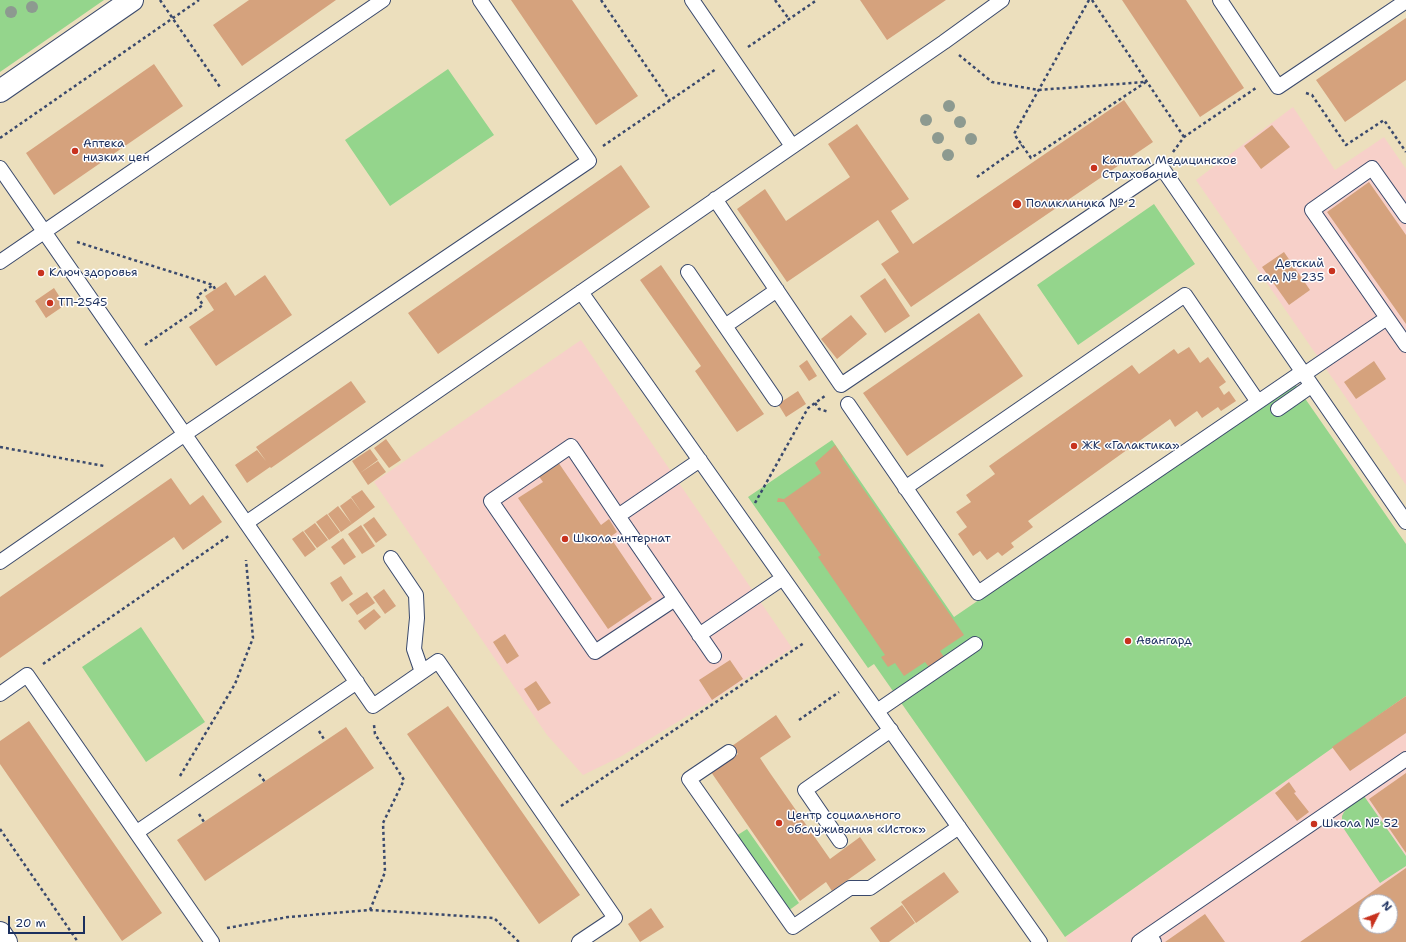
<!DOCTYPE html>
<html>
<head>
<meta charset="utf-8">
<style>
	body { margin:0 }
	#map { position:relative; width:1406px; height:942px; overflow:hidden; background:#ecdfbd; font-family:"Shantell Sans",sans-serif }
	canvas { display:block }
	.north { position:absolute; left:1358px; top:894px; width:40px; height:40px; box-sizing:border-box; background:#fff; border:1px solid #a4acbf; border-radius:50%; rotate:48deg; font-size:11px; font-weight:700; line-height:16px; text-align:center; color:#1b2f5e }
	.north::after { content:''; display:block; margin:auto; width:14px; height:18px; background:#c8321e; clip-path:polygon(50% 0,100% 100%,50% 72%,0 100%) }
	.scale { position:absolute; left:8px; top:916px; width:77px; height:18px; box-sizing:border-box; border:2px solid #1b2f5e; border-top:0; padding-left:5px; font-size:12px; line-height:14px; white-space:nowrap; color:#1b2f5e; -webkit-text-stroke:3px #fff; paint-order:stroke }
</style>
</head>
<body>
<div id="map">
<canvas width="1406" height="942"></canvas>
<div class="north">N</div>
<div class="scale">20 m</div>
</div>
<script>
const ctx = document.querySelector('canvas').getContext('2d');
ctx.lineJoin = 'round';
function fillPath(path, color) {
  ctx.fillStyle = color;
  ctx.fill(path, 'evenodd');
}
function poly(rows) {
  const path = new Path2D();
  for (const r of rows) {
    path.moveTo(r[0], r[1]);
    for (let i = 2; i < r.length; i += 2) path.lineTo(r[i], r[i + 1]);
  }
  return path;
}
function trace(path, color, width, dash) {
  ctx.strokeStyle = color;
  ctx.lineWidth = width;
  ctx.lineCap = dash ? 'butt' : 'round';
  ctx.setLineDash(dash || []);
  ctx.stroke(path);
}
function label(font, color, halo, rows, align = 'center') {
  ctx.font = font + ' "Shantell Sans",sans-serif';
  ctx.lineWidth = 3;
  ctx.setLineDash([]);
  ctx.textBaseline = 'middle';
  ctx.strokeStyle = halo;
  ctx.fillStyle = color;
  for (const [text, x, y, turn = 0] of rows) {
    ctx.save();
    ctx.translate(x, y);
    ctx.rotate((+turn || 0) * Math.PI / 180);
    ctx.textAlign = isNaN(turn) ? turn : align;
    if (halo) ctx.strokeText(text, 0, 0);
    ctx.fillText(text, 0, 0);
    ctx.restore();
  }
}
fillPath(poly([
	[1293,107,1335,170,1384,137,1406,169,1406,485,1196,180],
	[581,340,792,648,712,701,620,757,583,775,547,735,374,482],
	[1406,696,1406,942,1068,942,1065,937],
	[1366,902,1390,902,1390,926,1366,926]
]), '#f7d0c9');
fillPath(poly([
	[0,0,104,0,0,72],
	[448,69,494,135,390,206,345,140],
	[1154,204,1195,264,1078,345,1037,285],
	[1295,384,1406,544,1406,696,1065,937,874,664,868,668,748,497,832,440,954,617],
	[141,627,205,722,146,762,82,667],
	[1364,796,1406,856,1406,866,1380,883,1342,826,1342,816,1344,812,1348,807],
	[747,829,799,903,788,911,736,836]
]), '#94d58c');
fillPath(poly([
	[249,0,336,0,242,66,213,25],
	[511,0,572,0,638,96,596,125],
	[860,0,946,0,887,40],
	[1122,0,1186,0,1244,88,1200,117],
	[1406,18,1406,80,1345,122,1316,80],
	[154,64,183,106,54,195,26,153],
	[1124,100,1153,142,911,307,881,264,899,252,878,220,787,282,737,209,765,189,786,221,850,177,828,144,857,124,909,199,891,211,913,244],
	[1272,125,1290,147,1261,169,1244,146],
	[621,165,650,207,438,354,408,313],
	[1369,182,1406,235,1406,324,1327,212],
	[1284,252,1310,290,1289,305,1262,267],
	[661,265,764,414,737,432,695,371,701,366,640,280],
	[265,275,292,315,216,366,189,327,214,310,205,296,226,282,235,296],
	[885,278,910,316,885,333,860,296],
	[54,288,65,305,46,318,35,301],
	[979,313,1023,376,907,456,863,393],
	[851,315,867,334,837,359,821,339],
	[1189,347,1200,363,1208,357,1226,382,1219,387,1224,395,1229,391,1236,401,1221,411,1218,407,1202,418,1197,411,1175,427,1170,419,1028,521,1033,527,1011,543,1014,547,1002,556,998,552,987,560,980,551,973,556,958,534,967,527,956,512,971,502,966,495,995,474,989,466,1132,365,1139,374,1174,349,1178,354],
	[807,360,817,376,809,381,799,366],
	[1374,361,1386,379,1356,399,1344,382],
	[351,381,366,402,271,468,270,467,247,483,235,465,257,450,266,461,256,447],
	[798,391,806,404,786,417,778,404],
	[386,439,401,460,389,468,374,448],
	[835,445,843,457,842,458,964,635,940,651,944,657,929,667,925,662,904,676,895,663,888,667,881,657,885,655,818,557,821,555,784,502,777,502,778,498,784,499,821,473,815,463],
	[370,449,378,460,360,473,352,461],
	[378,461,386,472,368,485,360,473],
	[558,462,601,525,609,519,617,532,610,537,652,599,608,629,518,498,543,482,538,475],
	[171,478,190,505,203,495,222,522,183,550,174,537,0,658,0,597],
	[362,490,375,507,352,524,340,506,351,498,362,513,351,497],
	[338,506,352,524,341,532,328,514],
	[327,514,340,532,329,540,316,522],
	[374,517,387,535,376,543,363,525],
	[315,523,328,540,317,548,304,531],
	[361,525,375,546,362,554,348,534],
	[303,531,316,549,305,557,292,539],
	[343,538,356,557,344,565,331,547],
	[341,576,353,594,342,602,330,583],
	[384,589,396,606,385,614,373,597],
	[367,592,375,603,357,615,349,604],
	[374,609,381,617,365,630,358,621],
	[505,634,519,656,507,664,493,642],
	[730,660,743,679,712,700,699,680],
	[536,681,551,703,538,711,524,689],
	[1406,696,1406,733,1350,771,1332,747],
	[448,706,580,895,539,924,407,734],
	[776,715,791,737,760,758,770,773,830,859,860,837,876,860,832,891,826,882,800,901,711,772,738,754,732,746],
	[29,721,162,913,122,941,0,764,0,741],
	[346,727,374,768,205,881,177,840],
	[1406,773,1406,853,1369,799],
	[1289,782,1296,792,1294,793,1309,812,1297,821,1275,793],
	[1406,868,1406,942,1300,942,1329,922],
	[1366,902,1390,902,1390,926,1366,926],
	[944,872,959,892,916,923,901,902],
	[902,905,915,923,889,942,880,942,870,928],
	[651,908,664,927,640,942,628,924],
	[1205,914,1225,942,1165,942]
]), '#d5a27d');
const service = poly([
	[692,0,792,146],
	[1220,0,1278,87,1406,1],
	[0,168,373,706,438,661,615,918,579,942],
	[715,199,841,385,1162,168,1406,522],
	[1406,216,1372,168,1312,210,1406,345],
	[0,262,383,0],
	[688,272,775,399],
	[581,292,1040,942],
	[725,326,777,290],
	[1303,375,1387,318],
	[848,404,978,593,1302,372],
	[1278,409,1311,386],
	[905,488,1185,295,1258,402],
	[618,516,700,460],
	[246,523,944,42,1002,0],
	[391,558,416,595,417,618,414,649,422,672],
	[0,562,185,434,589,161,480,0],
	[675,599,595,652,491,501,571,446,618,516,714,656],
	[699,635,783,578],
	[0,694,27,675,212,942],
	[877,711,975,644],
	[729,752,689,779,793,927,850,888,870,888,959,827],
	[137,832,357,682],
	[840,841,805,790,891,730],
	[1139,942,1149,935],
	[1154,942,1149,935,1406,759]
]);
const tertiary = poly([
	[0,91,132,0],
	[0,933,6,942]
]);
trace(service, '#3a496c', 16);
trace(tertiary, '#3a496c', 24);
trace(poly([
	[160,0,220,87],
	[601,0,670,101],
	[775,0,789,19],
	[1089,0,1014,134,1022,145,1031,158,1146,82],
	[1092,0,1184,137],
	[748,47,817,0],
	[959,55,992,82,1038,90,1145,82],
	[1306,93,1312,95,1346,145,1384,120,1406,152],
	[0,138,199,0],
	[603,146,716,69],
	[1173,152,1184,137,1256,88],
	[977,177,1022,145],
	[77,242,213,285,215,289],
	[145,345,203,305,197,296,213,285],
	[815,403,819,409,829,412],
	[0,447,104,466],
	[755,503,808,408,825,396],
	[43,664,230,535],
	[799,720,839,692],
	[319,731,325,741],
	[259,774,265,782],
	[180,776,235,684,253,638,246,560],
	[561,806,804,643],
	[199,814,204,822],
	[0,829,78,942],
	[370,910,385,872,383,823,404,780,375,734,374,725],
	[227,928,288,917,370,910,494,918,519,942]
]), '#3a496c', 2.5, [3, 3]);
trace(service, '#fff', 14);
trace(tertiary, '#fff', 22);
ctx.fillStyle = '#8d9a90';
for (const [x, y] of [
	[32,7],
	[11,12],
	[949,106],
	[926,120],
	[960,122],
	[938,138],
	[971,139],
	[948,155]
]) {
  ctx.beginPath();
  ctx.arc(x, y, 6, 0, 2 * Math.PI);
  ctx.fill();
}
for (const [x, y, r, color] of [
	[75,151,4,"#c8321e"],
	[1094,168,4,"#c8321e"],
	[1017,204,5,"#c8321e"],
	[1332,271,4,"#c8321e"],
	[41,273,4,"#c8321e"],
	[50,303,4,"#c8321e"],
	[1074,446,4,"#c8321e"],
	[565,539,4,"#c8321e"],
	[1128,641,4,"#c8321e"],
	[779,823,4,"#c8321e"],
	[1314,824,4,"#c8321e"]
]) {
  const dot = new Path2D();
  dot.arc(x, y, r, 0, 2 * Math.PI);
  ctx.fillStyle = color;
  ctx.fill(dot);
  trace(dot, '#fff', 1.5);
}
label('12px', '#1b2f5e', '#fff', [
	["Аптека",83,144],
	["низких цен",83,158],
	["Капитал Медицинское",1102,161],
	["Страхование",1102,175],
	["Поликлиника № 2",1026,204],
	["Детский",1324,264,"right"],
	["сад № 235",1324,278,"right"],
	["Ключ здоровья",49,273],
	["ТП-2545",58,303],
	["ЖК «Галактика»",1082,446],
	["Школа-интернат",573,539],
	["Авангард",1136,641],
	["Центр социального",787,816],
	["обслуживания «Исток»",787,830],
	["Школа № 52",1322,824]
], 'left');
</script>
</body>
</html>
